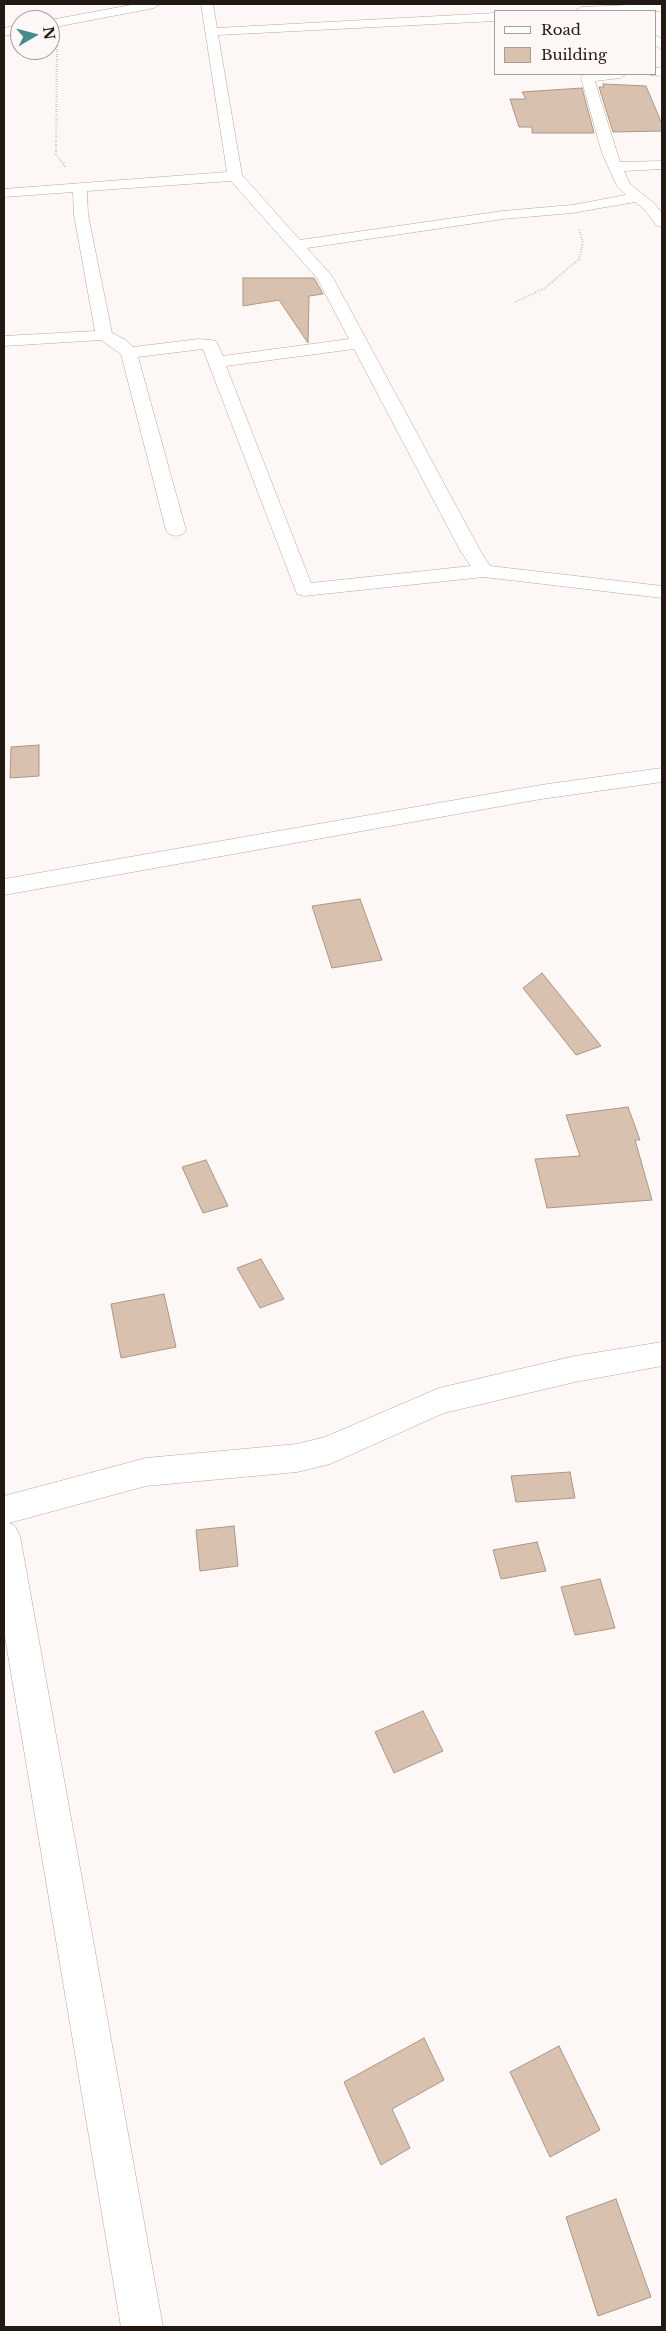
<!DOCTYPE html>
<html>
<head>
<meta charset="utf-8">
<style>
	body { margin:0 }
	#map { position:relative; width:666px; height:2331px; overflow:hidden; background:#fdf8f5; font-family:"Libre Baskerville",serif }
	canvas { display:block }
	.frame { position:absolute; inset:0; border:5px solid #221913; pointer-events:none }
	.legend { position:absolute; left:494px; top:10px; width:162px; height:65px; box-sizing:border-box; background:#fdf8f5; border:1px solid #a59f9b; margin:0; padding:6px 9px; list-style:none; font-size:15px; color:#221913 }
	.legend li { display:flex; align-items:center; gap:10px; height:25px }
	.legend b { width:25px; border:1px solid #a59f9b }
	.north { position:absolute; left:10px; top:10px; width:50px; height:50px; box-sizing:border-box; background:#fdf8f5; border:1px solid #a59f9b; border-radius:50%; rotate:82deg; font-size:14px; font-weight:700; line-height:20px; text-align:center; color:#221913 }
	.north::after { content:''; display:block; margin:auto; width:18px; height:22px; background:#458c8b; clip-path:polygon(50% 0,100% 100%,50% 72%,0 100%) }
</style>
</head>
<body>
<div id="map">
<canvas width="666" height="2331"></canvas>
<div class="frame"></div>
<ul class="legend">
<li><b style="height:6px;background:#fff"></b>Road</li>
<li><b style="height:14px;background:#d9c1b0"></b>Building</li>
</ul>
<div class="north">N</div>
</div>
<script>
const ctx = document.querySelector('canvas').getContext('2d');
ctx.lineJoin = 'round';
function fillPath(path, color) {
  ctx.fillStyle = color;
  ctx.fill(path, 'evenodd');
}
function poly(rows) {
  const path = new Path2D();
  for (const r of rows) {
    path.moveTo(r[0], r[1]);
    for (let i = 2; i < r.length; i += 2) path.lineTo(r[i], r[i + 1]);
  }
  return path;
}
function trace(path, color, width, dash) {
  ctx.strokeStyle = color;
  ctx.lineWidth = width;
  ctx.lineCap = dash ? 'butt' : 'round';
  ctx.setLineDash(dash || []);
  ctx.stroke(path);
}
const building = poly([
	[603,84,646,86,662,124,662,131,613,132,599,87,604,87,603,84],
	[582,88,594,133,532,133,532,127,519,127,510,99,526,99,522,92,582,88],
	[243,278,314,278,323,294,309,296,308,343,279,300,243,306,243,278],
	[39,745,39,776,10,778,11,747,39,745],
	[360,899,382,960,332,968,312,906,360,899],
	[542,973,601,1046,576,1055,523,988,542,973],
	[628,1107,640,1140,635,1140,652,1200,547,1208,535,1159,580,1156,566,1115,628,1107],
	[206,1160,228,1206,203,1213,182,1167,206,1160],
	[261,1259,284,1299,260,1308,237,1268,261,1259],
	[164,1294,176,1347,121,1358,111,1304,164,1294],
	[570,1472,575,1498,516,1502,511,1476,570,1472],
	[234,1526,238,1566,200,1571,196,1530,234,1526],
	[537,1542,546,1571,501,1579,493,1550,537,1542],
	[600,1579,615,1628,575,1635,561,1587,600,1579],
	[423,1711,443,1751,394,1773,375,1732,423,1711],
	[424,2038,444,2080,392,2109,410,2148,381,2165,344,2082,424,2038],
	[559,2046,600,2130,550,2157,510,2072,559,2046],
	[616,2199,651,2297,598,2316,566,2217,616,2199]
]);
fillPath(building, '#d9c1b0');
trace(building, '#ad9687', 1);
const minor = poly([
	[136,4,160,4,154,8,50,28,50,20,136,4],
	[201,4,213,4,217,28,495,13,495,21,218,35,242,175,300,240,503,211,572,205,626,195,617,186,602,153,581,78,583,75,590,74,626,74,620,78,595,81,598,92,620,162,662,161,662,169,624,171,630,184,654,203,662,213,662,227,657,226,644,209,635,202,572,213,503,219,307,248,332,276,481,552,490,566,662,586,662,598,484,577,304,596,297,594,203,349,138,357,186,530,183,534,176,536,169,534,166,530,121,354,101,340,4,346,4,336,95,331,74,215,73,192,4,197,4,189,227,172,201,4],
	[231,181,317,278,349,339,223,356,216,341,210,340,199,339,133,347,126,340,112,333,88,215,87,191,231,181],
	[354,349,461,552,471,566,311,583,226,366,354,349],
	[654,4,662,4,662,11,575,11,581,7,654,4],
	[20,25,20,33,4,36,4,28,20,25],
	[655,35,662,39,662,49,655,45,655,35],
	[655,68,662,68,662,76,650,75,655,74,655,68],
	[662,768,662,782,541,799,4,895,4,879,541,785,662,768],
	[662,1342,662,1366,575,1382,444,1413,330,1464,297,1472,146,1486,9,1523,15,1526,20,1536,163,2327,121,2327,4,1631,4,1496,146,1458,297,1444,325,1437,439,1388,575,1356,662,1342]
]);
trace(minor, '#bda596', 1);
trace(poly([
	[57,44,56,154,66,168],
	[515,302,545,288,579,259,583,243,579,229]
]), '#a69f9b', 2, [0.5, 2]);
fillPath(minor, '#fff');
</script>
</body>
</html>
